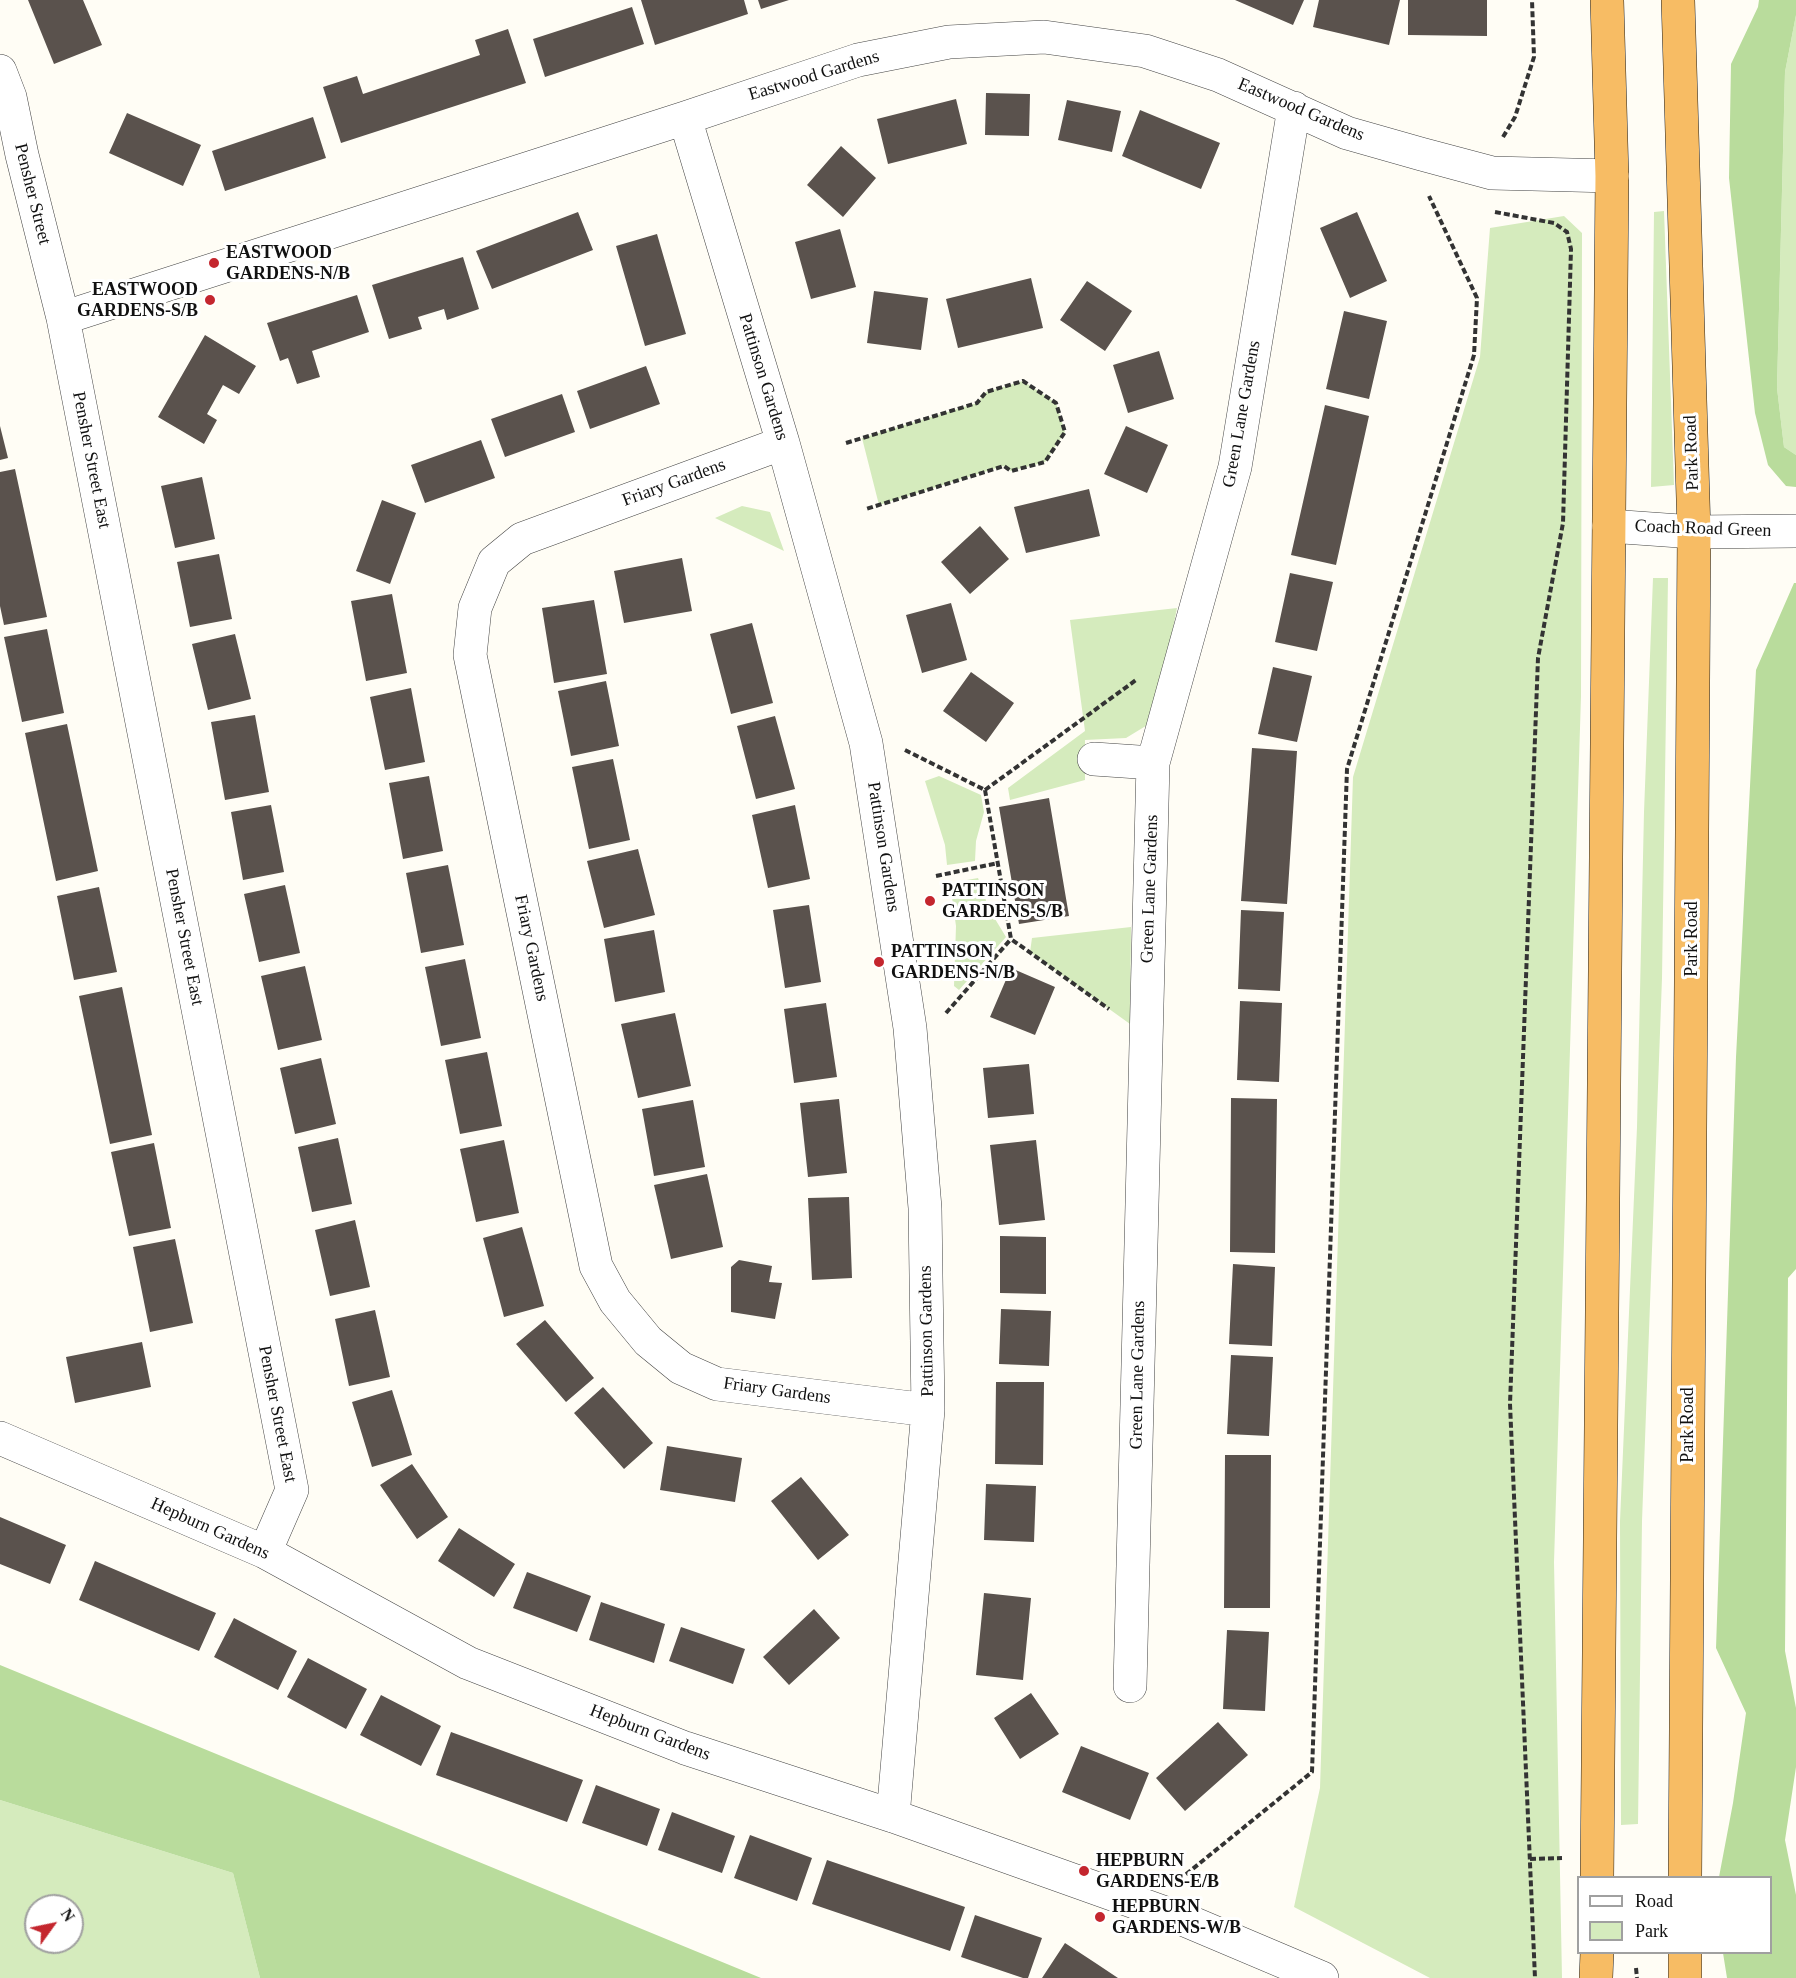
<!DOCTYPE html>
<html>
<head>
<meta charset="utf-8">
<style>
	body { margin:0 }
	#map { position:relative; width:1796px; height:1978px; overflow:hidden; background:#fffdf5; font-family:Georgia,serif }
	canvas { display:block }
	.legend { position:absolute; left:1577px; top:1876px; width:195px; height:78px; box-sizing:border-box; background:#fff; border:2px solid #a0a0a0; margin:0; padding:8px 10px; list-style:none; font-size:18px; color:#111 }
	.legend li { display:flex; align-items:center; gap:12px; height:30px }
	.legend b { width:30px; border:2px solid #a0a0a0 }
	.north { position:absolute; left:24px; top:1894px; width:60px; height:60px; box-sizing:border-box; background:#fff; border:2px solid #a0a0a0; border-radius:50%; rotate:57deg; font-size:16px; font-weight:700; line-height:24px; text-align:center; color:#111 }
	.north::after { content:''; display:block; margin:auto; width:21px; height:27px; background:#c4262e; clip-path:polygon(50% 0,100% 100%,50% 72%,0 100%) }
</style>
</head>
<body>
<div id="map">
<canvas width="1796" height="1978"></canvas>
<ul class="legend">
<li><b style="height:8px;background:#fff"></b>Road</li>
<li><b style="height:16px;background:#d5ebbd"></b>Park</li>
</ul>
<div class="north">N</div>
</div>
<script>
const ctx = document.querySelector('canvas').getContext('2d');
ctx.lineJoin = 'round';
function fillPath(path, color) {
  ctx.fillStyle = color;
  ctx.fill(path, 'evenodd');
}
function poly(rows) {
  const path = new Path2D();
  for (const r of rows) {
    path.moveTo(r[0], r[1]);
    for (let i = 2; i < r.length; i += 2) path.lineTo(r[i], r[i + 1]);
  }
  return path;
}
function trace(path, color, width, dash) {
  ctx.strokeStyle = color;
  ctx.lineWidth = width;
  ctx.lineCap = dash ? 'butt' : 'round';
  ctx.setLineDash(dash || []);
  ctx.stroke(path);
}
function label(font, color, halo, rows, align = 'center') {
  ctx.font = font + ' Georgia,serif';
  ctx.lineWidth = 6;
  ctx.setLineDash([]);
  ctx.textBaseline = 'middle';
  ctx.strokeStyle = halo;
  ctx.fillStyle = color;
  for (const [text, x, y, turn = 0] of rows) {
    ctx.save();
    ctx.translate(x, y);
    ctx.rotate((+turn || 0) * Math.PI / 180);
    ctx.textAlign = isNaN(turn) ? turn : align;
    if (halo) ctx.strokeText(text, 0, 0);
    ctx.fillText(text, 0, 0);
    ctx.restore();
  }
}
fillPath(poly([
	[1796,15,1796,455,1784,447,1777,388,1785,72],
	[1664,211,1674,485,1651,487,1654,212],
	[1564,216,1582,233,1581,696,1554,1562,1562,1978,1430,1978,1294,1907,1320,1788,1353,777,1480,357,1490,228],
	[1023,381,1056,403,1065,432,1045,462,1011,471,1003,466,879,505,862,438,977,403,986,392],
	[742,506,770,512,784,551,715,518],
	[1653,578,1668,578,1662,978,1642,1521,1638,1824,1621,1825,1620,1521,1637,1127,1644,812],
	[1177,608,1156,713,1149,724,1126,738,1085,740,1085,780,1010,800,1008,788,1085,731,1070,620],
	[939,776,981,795,984,812,976,841,975,861,947,865,945,845,925,781],
	[978,878,989,909,1006,937,959,990,954,986,956,926,950,883],
	[1131,927,1130,1024,1030,952,1032,938],
	[0,1800,233,1873,260,1978,0,1978],
	[36,1906,72,1906,72,1942,36,1942]
]), '#d5ebbd');
fillPath(poly([
	[1759,0,1796,0,1796,15,1785,72,1777,388,1784,447,1796,455,1796,487,1786,486,1768,465,1755,413,1729,178,1731,64,1758,7],
	[1794,583,1796,583,1796,1269,1788,1278,1785,1651,1796,1708,1796,1767,1785,1840,1796,1895,1796,1978,1727,1978,1723,1953,1770,1952,1770,1878,1719,1877,1733,1803,1746,1713,1716,1648,1736,1057,1756,670],
	[0,1665,761,1978,260,1978,233,1873,0,1800]
]), '#b9dc9c');
fillPath(poly([
	[28,0,83,0,102,45,54,64],
	[641,0,744,0,748,14,655,45],
	[758,0,789,0,761,9],
	[1235,0,1304,0,1293,25],
	[1319,0,1400,0,1389,45,1313,27],
	[1408,0,1487,0,1487,36,1408,35],
	[632,7,644,44,545,77,533,39],
	[508,29,526,83,341,143,323,87,357,76,363,94,480,55,475,40],
	[986,93,1030,94,1029,136,985,135],
	[956,99,967,144,888,164,877,119],
	[1067,100,1121,111,1112,152,1058,140],
	[1140,110,1220,143,1201,189,1122,156],
	[127,113,201,145,183,186,109,153],
	[313,117,326,158,225,191,212,151],
	[841,146,876,178,843,217,807,185],
	[578,212,593,250,492,289,476,251],
	[1357,212,1387,281,1350,298,1320,228],
	[840,229,856,287,811,299,795,242],
	[657,234,686,334,645,346,616,246],
	[463,257,479,309,447,320,444,309,418,317,422,329,389,339,372,285],
	[1031,278,1043,328,958,348,946,299],
	[1087,281,1132,311,1105,351,1060,320],
	[874,291,928,298,921,350,867,343],
	[357,295,369,332,312,351,320,377,297,384,288,358,280,361,267,323],
	[1344,311,1387,321,1369,399,1326,389],
	[205,335,256,366,239,394,223,385,207,414,217,420,204,444,158,417],
	[1159,351,1174,399,1128,413,1113,365],
	[646,366,660,404,590,429,577,391],
	[562,394,575,432,505,457,491,419],
	[1325,405,1369,416,1336,565,1291,555],
	[0,426,8,458,0,460],
	[1126,426,1168,445,1147,493,1104,474],
	[481,440,495,478,425,503,411,465],
	[15,469,47,617,4,625,0,606,0,472],
	[202,477,215,539,175,548,161,486],
	[1089,489,1100,536,1026,553,1014,507],
	[382,500,416,513,390,584,356,571],
	[980,526,1009,559,970,594,941,562],
	[219,554,232,619,190,627,177,562],
	[682,558,692,611,624,623,614,571],
	[1290,573,1333,582,1317,651,1275,642],
	[392,594,407,673,366,681,351,601],
	[594,600,607,674,554,683,542,608],
	[951,603,967,660,922,673,906,615],
	[752,623,773,703,731,714,710,634],
	[47,629,64,713,22,722,4,637],
	[235,634,251,699,208,710,192,644],
	[1273,667,1312,676,1297,742,1258,734],
	[971,672,1014,703,986,742,943,711],
	[606,681,619,746,571,756,558,691],
	[411,688,425,762,385,770,370,697],
	[255,715,269,792,225,800,211,722],
	[775,716,795,789,756,799,737,726],
	[67,724,98,871,56,881,25,733],
	[1252,748,1297,751,1287,904,1241,901],
	[613,759,630,840,589,849,572,767],
	[429,776,443,851,403,859,389,783],
	[1049,798,1069,916,1019,924,999,807],
	[271,805,284,872,243,880,231,812],
	[795,805,810,879,768,888,752,815],
	[638,849,655,915,604,928,587,861],
	[448,865,464,945,421,953,406,873],
	[285,885,300,953,259,962,244,894],
	[99,887,117,972,74,980,57,896],
	[809,905,821,982,785,988,773,910],
	[1241,910,1284,912,1280,991,1238,989],
	[654,930,665,992,615,1002,604,939],
	[465,959,481,1038,441,1046,425,967],
	[305,966,322,1040,278,1050,261,976],
	[1011,968,1055,987,1035,1035,990,1017],
	[122,987,152,1135,110,1144,79,996],
	[1240,1001,1282,1003,1279,1082,1237,1080],
	[826,1003,837,1077,794,1083,784,1009],
	[675,1013,691,1086,638,1098,621,1024],
	[487,1052,502,1126,460,1134,445,1060],
	[321,1058,336,1124,295,1134,280,1068],
	[1029,1064,1034,1114,988,1118,983,1068],
	[1231,1098,1277,1099,1275,1253,1230,1252],
	[839,1099,847,1173,808,1177,800,1103],
	[693,1100,705,1167,654,1176,642,1109],
	[338,1138,352,1204,312,1212,298,1147],
	[504,1140,519,1213,476,1222,460,1149],
	[1036,1140,1045,1220,999,1225,990,1145],
	[154,1143,171,1228,129,1236,111,1152],
	[707,1174,723,1247,671,1259,654,1185],
	[849,1197,852,1278,812,1280,808,1198],
	[355,1220,370,1287,330,1296,315,1230],
	[522,1227,544,1306,504,1317,483,1238],
	[1000,1236,1046,1237,1046,1294,1000,1293],
	[175,1239,193,1323,150,1332,133,1247],
	[739,1260,772,1266,769,1282,782,1283,775,1319,731,1312,731,1267],
	[1233,1264,1275,1267,1272,1346,1229,1344],
	[1001,1309,1051,1311,1049,1366,999,1364],
	[375,1310,390,1377,349,1386,335,1319],
	[545,1320,594,1378,566,1402,516,1344],
	[142,1342,151,1387,75,1403,66,1357],
	[1231,1355,1273,1357,1269,1436,1227,1434],
	[996,1382,1044,1382,1043,1465,995,1464],
	[603,1387,653,1443,624,1469,574,1413],
	[392,1390,412,1455,372,1467,352,1402],
	[667,1446,742,1458,735,1502,660,1490],
	[1225,1455,1271,1455,1270,1608,1224,1608],
	[412,1464,448,1517,417,1539,380,1485],
	[801,1477,849,1535,818,1560,771,1501],
	[986,1484,1036,1486,1034,1542,984,1540],
	[0,1517,66,1545,50,1584,0,1564],
	[459,1528,515,1564,494,1597,438,1561],
	[95,1561,216,1613,199,1651,79,1600],
	[527,1572,591,1596,577,1632,513,1608],
	[984,1593,1031,1598,1023,1680,976,1675],
	[601,1602,665,1624,654,1663,589,1640],
	[814,1609,840,1638,789,1685,763,1657],
	[234,1618,297,1651,278,1690,214,1657],
	[681,1627,745,1649,733,1684,669,1661],
	[1227,1630,1269,1632,1265,1711,1223,1709],
	[308,1658,367,1689,346,1729,287,1697],
	[1031,1693,1059,1734,1020,1759,994,1718],
	[381,1695,441,1726,421,1766,360,1735],
	[1218,1722,1248,1755,1185,1811,1156,1778],
	[451,1732,583,1780,567,1822,436,1775],
	[1081,1746,1149,1773,1130,1820,1062,1792],
	[596,1785,660,1809,647,1846,582,1823],
	[672,1812,735,1836,722,1873,658,1850],
	[750,1835,812,1858,797,1901,734,1878],
	[827,1860,965,1907,950,1951,812,1904],
	[975,1915,1042,1938,1028,1978,1023,1978,961,1957],
	[1065,1943,1097,1964,1118,1978,1042,1978]
]), '#5a524d');
const minor = poly([
	[0,71,10,97,22,155,63,318,292,1490,265,1552],
	[685,118,783,443,866,743,910,1028,925,1208,928,1410,893,1816],
	[63,318,685,118,858,60,949,42,1044,37,1145,51,1218,75,1347,133,1421,154,1492,173,1612,176],
	[783,443,522,539,494,562,475,608,470,655,596,1266,615,1301,648,1341,681,1368,717,1384,928,1410],
	[1609,526,1694,532,1796,531],
	[1094,759,1153,763],
	[0,1438,265,1552,468,1663,685,1748,893,1816,1185,1920,1322,1978],
	[1130,1686,1153,763,1235,467,1294,108]
]);
const trunk = poly([
	[1678,0,1694,532,1685,1878],
	[1597,1878,1612,176,1607,0],
	[1685,1952,1685,1978],
	[1596,1978,1597,1952]
]);
trace(minor, '#444', 34);
trace(trunk, '#222', 34);
trace(poly([
	[1503,137,1515,117,1534,57,1532,0],
	[1495,212,1554,223,1567,232,1571,249,1563,523,1538,658,1510,1404,1535,1978],
	[846,443,977,403,986,392,1023,381,1056,403,1065,432,1045,462,1011,471,1004,466,866,509],
	[905,750,985,790],
	[985,790,1011,939,1109,1009],
	[985,790,1136,680],
	[936,876,998,863],
	[946,1013,1011,939],
	[1530,1859,1562,1858],
	[1179,1880,1312,1772,1347,769,1474,355,1477,298,1429,196],
	[1636,1968,1637,1978]
]), '#333', 4, [6, 3]);
trace(minor, '#fff', 33);
trace(trunk, '#f7bc64', 33);
for (const [x, y, r, color] of [
	[214,263,6,"#c4262e"],
	[210,300,6,"#c4262e"],
	[930,901,6,"#c4262e"],
	[879,962,6,"#c4262e"],
	[1084,1871,6,"#c4262e"],
	[1100,1917,6,"#c4262e"]
]) {
  const dot = new Path2D();
  dot.arc(x, y, r, 0, 2 * Math.PI);
  ctx.fillStyle = color;
  ctx.fill(dot);
  trace(dot, '#fff', 2);
}
label('18px', '#111', '#fff', [
	["Eastwood Gardens",814,76,-17],
	["Eastwood Gardens",1301,110,23],
	["Pensher Street",32,194,76],
	["Pattinson Gardens",763,377,73],
	["Green Lane Gardens",1242,414,-80],
	["Park Road",1692,453,-92],
	["Pensher Street East",91,460,79],
	["Friary Gardens",674,483,-20],
	["Coach Road Green",1703,529,2],
	["Pattinson Gardens",883,847,81],
	["Green Lane Gardens",1150,889,-88],
	["Pensher Street East",184,937,79],
	["Park Road",1692,939,-90],
	["Friary Gardens",531,948,78],
	["Pattinson Gardens",927,1331,-91],
	["Green Lane Gardens",1138,1375,-89],
	["Friary Gardens",777,1391,8],
	["Pensher Street East",277,1414,79],
	["Park Road",1688,1425,-90],
	["Hepburn Gardens",210,1529,24],
	["Hepburn Gardens",650,1733,21]
]);
label('bold 18px', '#111', '#fff', [
	["EASTWOOD",226,253],
	["GARDENS-N/B",226,274],
	["EASTWOOD",198,290,"right"],
	["GARDENS-S/B",198,311,"right"],
	["PATTINSON",942,891],
	["GARDENS-S/B",942,912],
	["PATTINSON",891,952],
	["GARDENS-N/B",891,973],
	["HEPBURN",1096,1861],
	["GARDENS-E/B",1096,1882],
	["HEPBURN",1112,1907],
	["GARDENS-W/B",1112,1928]
], 'left');
</script>
</body>
</html>
